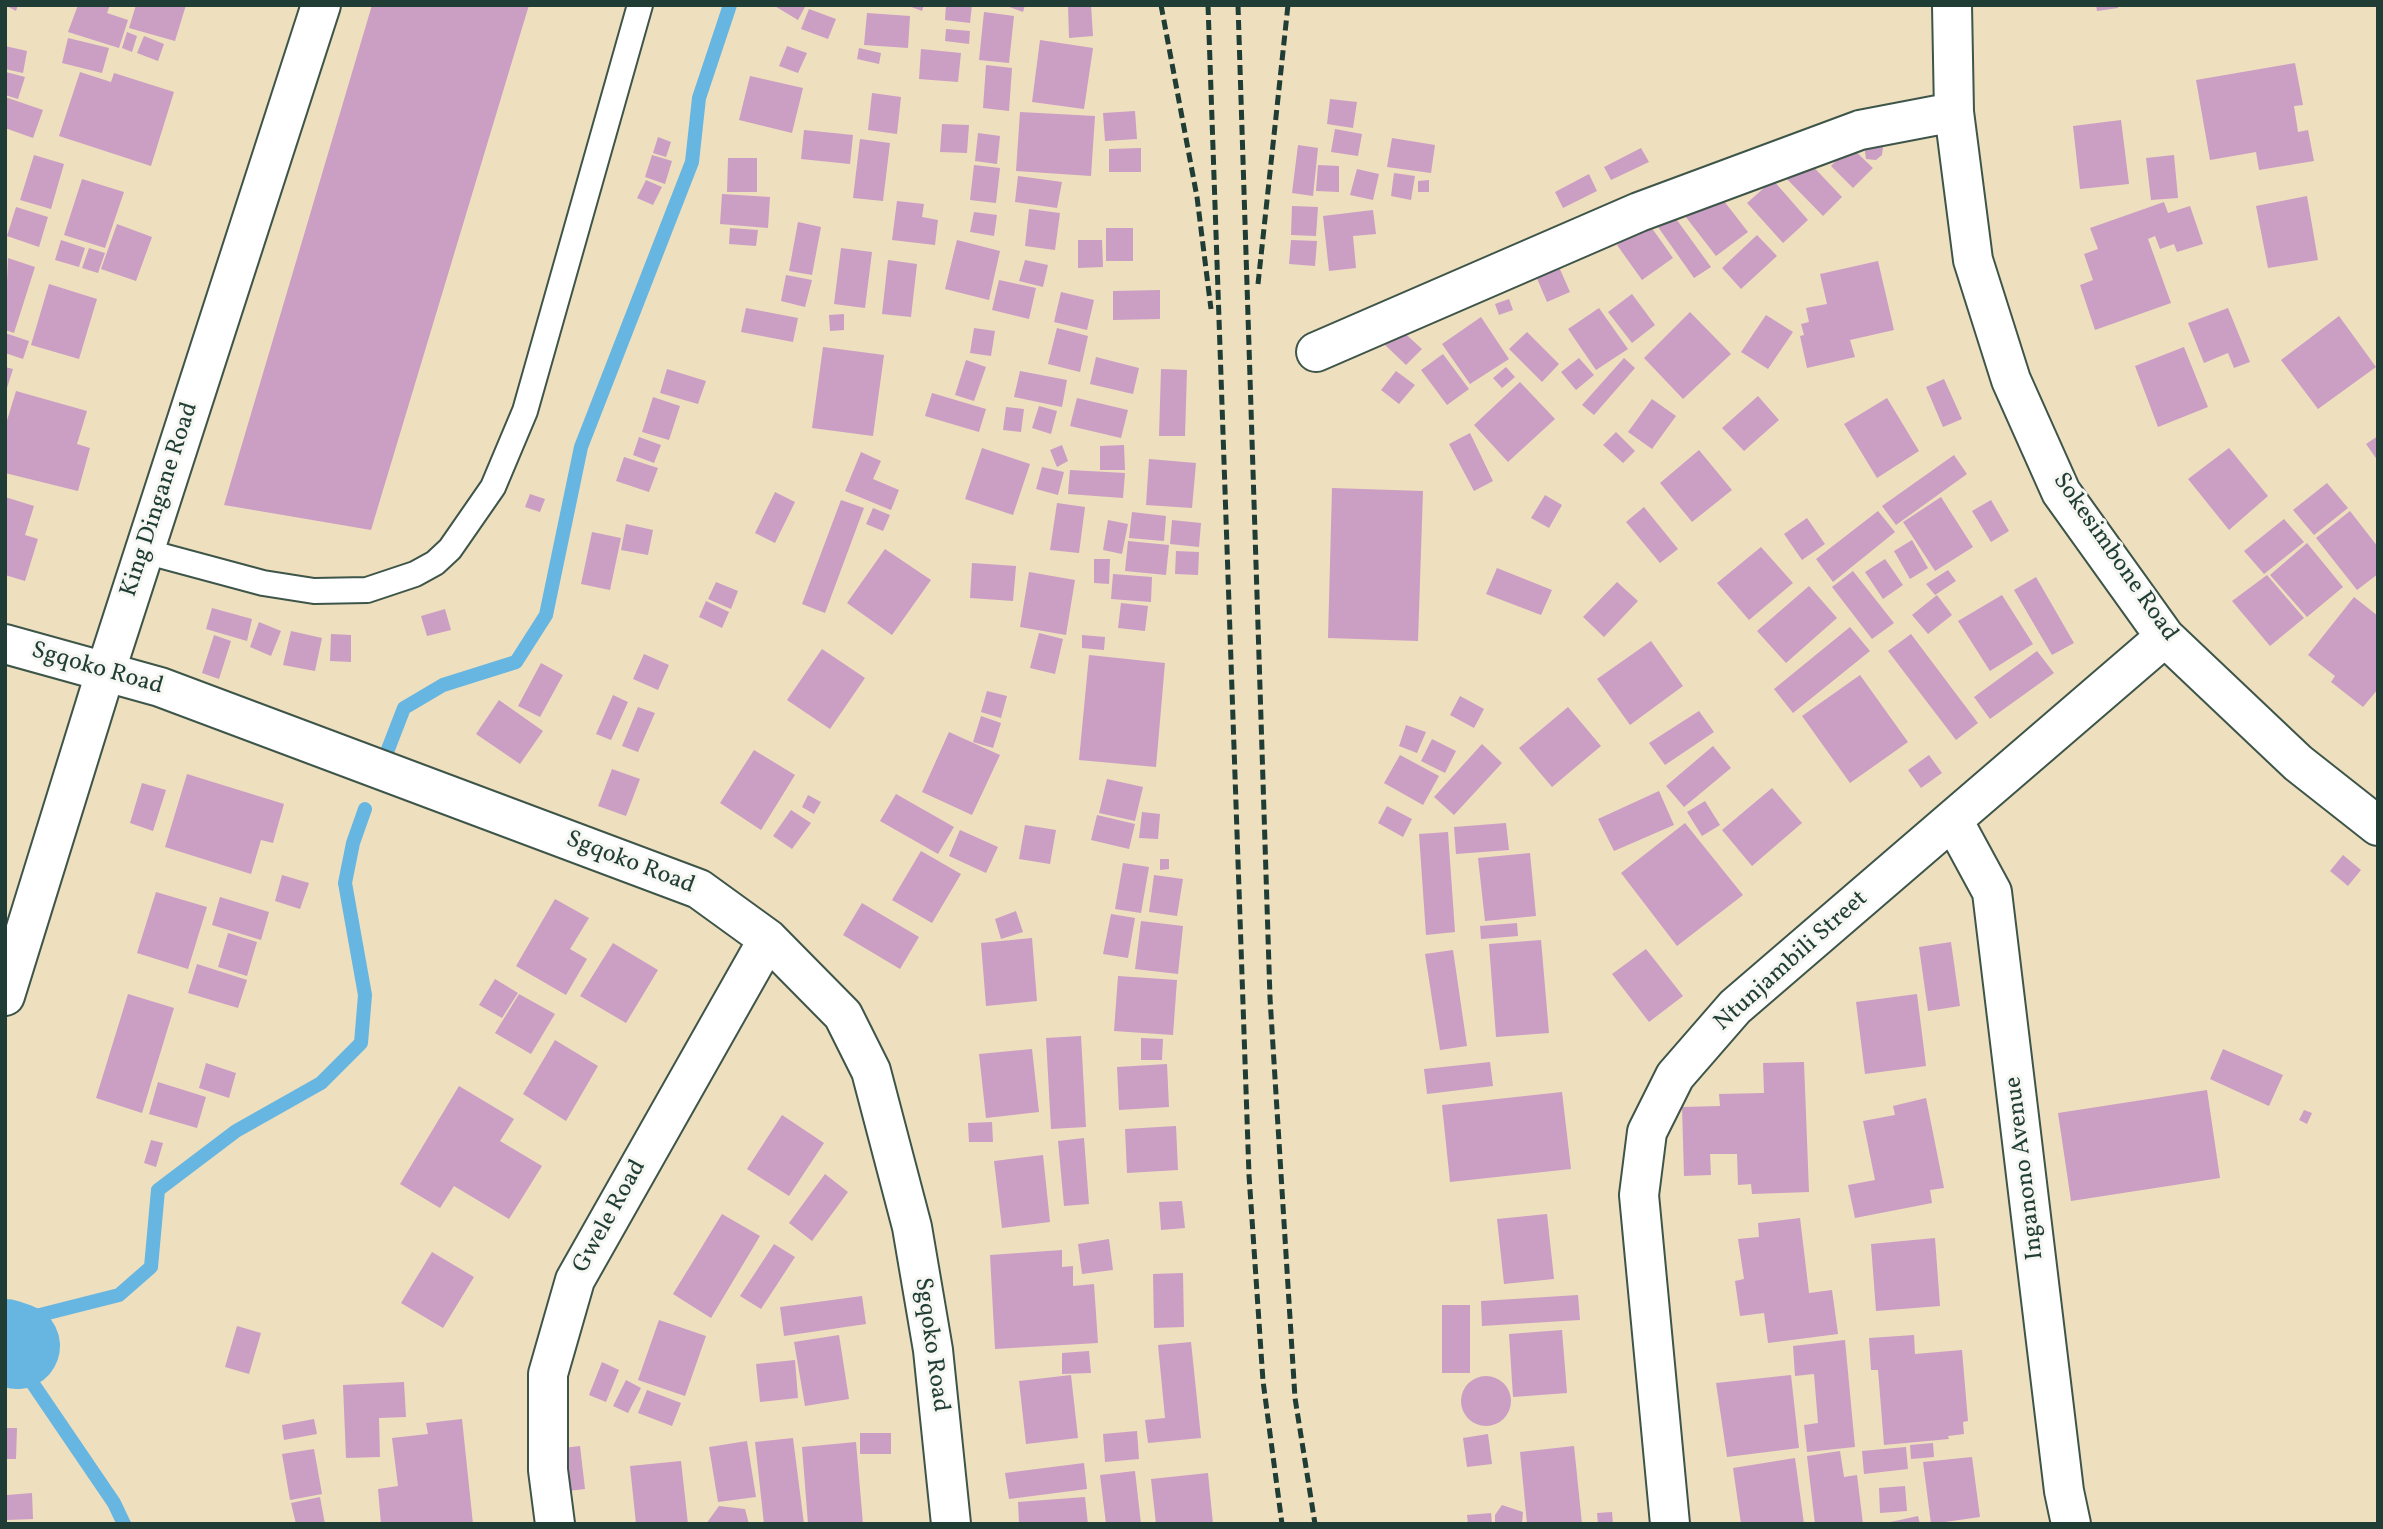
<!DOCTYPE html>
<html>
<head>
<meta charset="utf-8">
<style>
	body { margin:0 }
	#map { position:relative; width:2383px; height:1529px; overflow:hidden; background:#eedfbf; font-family:Vollkorn,serif }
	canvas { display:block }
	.frame { position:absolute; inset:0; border:7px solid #1f3d34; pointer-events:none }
</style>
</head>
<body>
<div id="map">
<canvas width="2383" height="1529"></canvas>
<div class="frame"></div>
</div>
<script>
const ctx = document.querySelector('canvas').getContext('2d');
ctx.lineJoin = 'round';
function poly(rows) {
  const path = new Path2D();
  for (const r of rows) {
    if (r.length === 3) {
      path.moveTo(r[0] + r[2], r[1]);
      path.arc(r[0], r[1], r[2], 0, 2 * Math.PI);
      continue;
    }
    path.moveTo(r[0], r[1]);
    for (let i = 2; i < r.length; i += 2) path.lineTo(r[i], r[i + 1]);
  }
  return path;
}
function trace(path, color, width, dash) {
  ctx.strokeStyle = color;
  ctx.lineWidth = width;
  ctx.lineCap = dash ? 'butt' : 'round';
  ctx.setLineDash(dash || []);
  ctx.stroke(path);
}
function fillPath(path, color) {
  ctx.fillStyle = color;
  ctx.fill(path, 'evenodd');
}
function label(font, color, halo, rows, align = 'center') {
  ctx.font = font + ' Vollkorn,serif';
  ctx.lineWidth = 6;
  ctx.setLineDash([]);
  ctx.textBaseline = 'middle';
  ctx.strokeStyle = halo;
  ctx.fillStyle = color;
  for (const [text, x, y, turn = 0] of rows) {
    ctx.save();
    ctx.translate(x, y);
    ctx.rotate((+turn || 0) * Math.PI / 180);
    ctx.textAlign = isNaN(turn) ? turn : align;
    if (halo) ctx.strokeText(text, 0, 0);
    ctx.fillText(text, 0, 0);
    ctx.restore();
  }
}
trace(poly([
	[387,752,404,708,443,685,516,662,546,615,581,447,692,162,699,98,730,5],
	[124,1524,114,1503,29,1378,17,1346,28,1318,119,1295,151,1267,158,1190,236,1131,321,1083,361,1043,365,995,345,883,353,843,365,809]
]), '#66b6e1', 14);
trace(poly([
	[5,1342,17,1346]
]), '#66b6e1', 86);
fillPath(poly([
	[5,5,18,5,16,11],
	[78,5,110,5,107,13,128,20,119,48,68,32],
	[136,5,186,5,175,41,129,28],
	[372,5,529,5,371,530,224,505],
	[773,5,806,5,798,20],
	[906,5,924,5,922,11],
	[946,5,972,5,970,23,945,20],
	[1004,5,1025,5,1023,12],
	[1068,5,1091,5,1093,36,1069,38],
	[2096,5,2117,5,2118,8,2097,11],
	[809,9,836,19,828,39,801,29],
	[984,12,1014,16,1009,63,979,60],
	[867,13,910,16,908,48,864,45],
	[946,29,970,31,969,44,945,41],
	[127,32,137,36,132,52,122,48],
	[144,36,164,44,158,61,137,53],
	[68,38,109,48,102,73,62,63],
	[1040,40,1093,48,1084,109,1032,102],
	[5,46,27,51,23,73,5,69],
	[787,46,807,53,798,73,779,66],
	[859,48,881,53,879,64,857,59],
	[921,49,961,53,958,82,919,79],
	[2295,63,2303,105,2294,106,2298,132,2308,130,2314,161,2259,170,2256,152,2210,160,2196,80],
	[986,65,1012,68,1009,111,983,108],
	[6,72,25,77,18,99,5,95],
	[80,72,111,82,114,73,174,92,151,166,59,136],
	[750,76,803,88,792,133,739,120],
	[872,93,901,97,897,134,868,130],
	[5,97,43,110,33,138,5,128],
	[1330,99,1357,102,1353,128,1327,124],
	[1135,111,1137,139,1105,141,1103,113],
	[1020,112,1095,116,1091,176,1016,171],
	[2121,120,2129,184,2080,189,2073,126],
	[942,124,969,125,967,153,940,152],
	[1335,129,1362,134,1358,156,1331,152],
	[804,130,853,135,850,164,801,159],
	[978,133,1000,136,997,164,975,161],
	[658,137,671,142,666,157,653,153],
	[1392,138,1435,145,1431,173,1387,167],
	[860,139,890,143,883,201,853,198],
	[1879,142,1883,147,1882,155,1876,160,1866,159,1864,145],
	[1298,145,1318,148,1313,196,1292,193],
	[1850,146,1873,168,1853,188,1831,166],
	[1141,148,1141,172,1109,172,1109,149],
	[1641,148,1649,162,1611,180,1604,167],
	[34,155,64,164,51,209,20,200],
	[652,155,672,161,665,184,645,177],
	[2174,155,2178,198,2151,200,2146,158],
	[1804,157,1842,197,1823,216,1784,176],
	[728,158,757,158,757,192,727,192],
	[974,165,1000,168,996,203,970,200],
	[1318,165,1339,166,1339,192,1316,191],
	[1357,169,1379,174,1373,200,1350,195],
	[1394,173,1415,176,1411,200,1391,196],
	[1589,174,1597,191,1563,208,1555,192],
	[1018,176,1062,182,1057,208,1015,202],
	[82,179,124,192,105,248,64,235],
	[646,180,662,187,653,205,637,198],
	[1429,180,1429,192,1418,192,1418,181],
	[1773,180,1808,220,1783,243,1747,203],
	[1717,192,1748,232,1716,256,1685,216],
	[722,194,770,197,768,228,720,224],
	[2307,196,2318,260,2268,268,2256,206],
	[897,201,924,204,922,217,938,220,935,245,892,240],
	[2164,202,2168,213,2190,206,2203,244,2177,252,2174,244,2160,249,2155,236,2148,239,2171,303,2095,330,2080,285,2093,280,2084,254,2098,249,2090,228],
	[1292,206,1318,207,1316,236,1291,235],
	[16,207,48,217,39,247,7,236],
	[1029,209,1060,213,1055,250,1025,246],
	[1373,210,1376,234,1353,236,1356,268,1329,271,1323,216],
	[974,212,997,215,994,236,970,232],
	[1674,216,1711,267,1694,278,1658,227],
	[798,222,821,227,812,275,789,271],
	[117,224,152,237,136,281,101,269],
	[1649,224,1673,258,1642,280,1617,245],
	[730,228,758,230,756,246,729,244],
	[1106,228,1133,228,1133,261,1106,261],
	[1757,235,1777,256,1741,289,1722,268],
	[61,240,85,248,79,267,55,260],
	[957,240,1000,251,989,300,945,289],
	[1078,240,1102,240,1103,267,1078,268],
	[1291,240,1317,241,1315,266,1289,264],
	[89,248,105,253,98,273,82,268],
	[841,248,872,252,865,308,834,304],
	[8,258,35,267,14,333,5,330],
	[888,260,917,264,911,317,882,314],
	[1025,260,1048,265,1043,287,1019,281],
	[1878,261,1894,330,1850,340,1855,357,1807,368,1800,336,1804,335,1801,324,1809,322,1806,308,1827,304,1820,274],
	[1559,267,1570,292,1547,302,1536,276],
	[786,275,812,280,805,307,781,301],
	[999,280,1036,288,1029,319,992,310],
	[49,284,97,299,79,359,31,345],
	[1160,290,1160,319,1113,320,1113,291],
	[1061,292,1094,300,1087,330,1054,322],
	[1632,294,1655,325,1632,343,1608,312],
	[1509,299,1513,310,1499,315,1495,304],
	[746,308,798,318,793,342,741,332],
	[1599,308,1628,349,1596,370,1568,329],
	[2228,308,2250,362,2234,368,2228,353,2204,363,2188,323],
	[1690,312,1731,354,1683,399,1644,358],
	[844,314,844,330,830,331,829,315],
	[1766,315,1793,332,1768,369,1741,352],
	[2339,316,2376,367,2318,409,2281,360],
	[1481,317,1509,359,1470,384,1442,344],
	[974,328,995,331,991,356,970,353],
	[1057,328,1088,336,1080,372,1048,364],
	[1399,328,1422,349,1406,365,1384,344],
	[1527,332,1559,364,1542,382,1509,349],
	[5,333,29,341,23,359,5,353],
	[823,347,884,355,873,436,812,428],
	[2184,347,2208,407,2158,427,2135,366],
	[1443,354,1469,389,1447,405,1421,370],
	[1096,357,1139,368,1133,394,1090,384],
	[1579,358,1594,375,1576,390,1561,372],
	[1624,358,1635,368,1594,415,1582,405],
	[966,360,986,367,974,401,955,395],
	[5,367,13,369,6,391,5,391],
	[1506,367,1515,377,1502,388,1493,378],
	[667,369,706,381,698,404,660,393],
	[1161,369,1187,370,1185,436,1159,436],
	[1020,371,1067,380,1062,407,1014,397],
	[1396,371,1415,385,1399,404,1381,390],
	[1944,379,1962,419,1943,427,1926,387],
	[1520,382,1555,419,1508,462,1474,425],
	[16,391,87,411,77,444,90,448,78,491,5,473,5,427],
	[932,393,986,409,979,432,925,416],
	[1758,396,1779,420,1744,451,1722,428],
	[653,397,680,406,669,440,642,432],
	[1077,398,1128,410,1121,438,1070,426],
	[1887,398,1919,451,1877,478,1844,424],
	[1652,399,1676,416,1652,449,1628,432],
	[1039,406,1057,411,1051,434,1032,428],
	[1006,407,1024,409,1021,432,1003,430],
	[1616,432,1635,451,1623,463,1603,445],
	[1470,433,1493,481,1474,491,1449,444],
	[2378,436,2378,461,2366,444],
	[639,437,661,445,654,463,633,455],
	[1062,445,1068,461,1057,467,1050,450],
	[1124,445,1125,470,1100,470,1100,446],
	[982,448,1030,464,1013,515,965,499],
	[2229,448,2268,496,2229,530,2188,479],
	[1699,450,1732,490,1692,522,1660,483],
	[861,452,881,461,873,479,899,490,891,510,845,491],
	[1954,455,1967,474,1896,525,1882,506],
	[624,457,658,468,649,492,616,481],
	[1149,459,1196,463,1192,508,1146,505],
	[1042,467,1064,472,1058,495,1036,489],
	[1070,470,1125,473,1123,498,1068,494],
	[2327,483,2348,508,2314,535,2293,510],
	[1332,488,1423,491,1418,641,1328,638],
	[775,492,795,502,775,543,755,533],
	[530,494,545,499,540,512,525,507],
	[1545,495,1562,505,1549,528,1531,518],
	[5,497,34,506,25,535,38,539,25,581,5,575],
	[1941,497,1973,547,1935,571,1903,522],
	[841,500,864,508,825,613,802,604],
	[1991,500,2009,531,1991,542,1972,511],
	[1057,503,1085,507,1079,553,1050,550],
	[1644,507,1678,549,1660,563,1626,522],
	[873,508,890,515,883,531,866,524],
	[1878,511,1895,532,1833,582,1816,559],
	[2350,511,2378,547,2378,574,2357,590,2316,538],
	[1132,512,1166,516,1164,541,1129,538],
	[1807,518,1825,544,1802,560,1784,534],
	[2284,519,2304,542,2264,574,2244,551],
	[1108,520,1128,524,1122,554,1103,550],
	[1172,520,1201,523,1199,547,1170,544],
	[626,524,653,530,648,555,621,550],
	[592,532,621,538,610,590,581,584],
	[1912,540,1928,568,1910,579,1894,551],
	[1128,541,1169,545,1166,575,1125,571],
	[2307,543,2343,587,2307,617,2270,575],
	[1761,547,1793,583,1749,620,1717,583],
	[885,549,931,580,892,635,847,603],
	[1176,551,1199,552,1198,575,1175,574],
	[1094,559,1110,559,1109,584,1094,583],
	[1885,559,1903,585,1883,599,1865,572],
	[972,563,1016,566,1013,601,970,598],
	[1497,568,1552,590,1541,615,1486,594],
	[1948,570,1956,581,1935,595,1926,584],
	[1853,571,1894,623,1872,639,1832,587],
	[1029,572,1075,580,1066,635,1020,627],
	[1113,574,1152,577,1151,602,1111,599],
	[2267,575,2304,618,2270,646,2232,601],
	[2036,577,2074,643,2052,655,2014,590],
	[716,582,738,591,731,609,708,599],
	[1617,582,1638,601,1604,637,1583,617],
	[1809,586,1837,618,1786,663,1757,631],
	[1937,595,1952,615,1928,634,1912,615],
	[2002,595,2033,644,1990,671,1958,621],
	[2354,597,2378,616,2378,689,2363,707,2331,682,2335,676,2308,655],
	[706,601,729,612,722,628,699,617],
	[1121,603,1148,606,1145,631,1118,628],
	[212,608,252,619,247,641,206,629],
	[445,609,451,630,427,636,421,616],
	[259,622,281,631,271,656,250,647],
	[1850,627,1870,651,1793,713,1774,689],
	[291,631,322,638,315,671,283,665],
	[1039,633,1063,639,1055,674,1030,668],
	[331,634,351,635,351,662,330,661],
	[1911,634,1978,723,1956,740,1888,651],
	[214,635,231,641,219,679,202,673],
	[1082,635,1105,637,1104,650,1082,648],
	[1651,641,1683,686,1630,725,1597,679],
	[822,649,865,678,830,729,787,700],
	[2037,651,2054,673,1990,719,1974,697],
	[644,654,669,665,658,690,633,679],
	[1089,655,1165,663,1156,767,1079,760],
	[541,663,563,675,540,717,518,706],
	[1860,675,1908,742,1850,783,1802,716],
	[987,691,1007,696,1001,718,981,712],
	[613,695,628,702,611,740,596,734],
	[1460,696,1484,709,1474,728,1450,715],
	[499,700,543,731,520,764,476,734],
	[638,707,655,713,638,752,622,746],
	[1568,707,1601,746,1552,787,1519,748],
	[1699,711,1714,732,1665,765,1649,743],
	[981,716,1001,723,993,748,973,742],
	[1406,725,1426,732,1417,753,1399,746],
	[949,732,1000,755,972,815,922,792],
	[1432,739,1456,751,1445,773,1421,761],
	[1482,744,1502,763,1454,815,1434,797],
	[1713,746,1731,768,1684,807,1666,786],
	[754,750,795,775,761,830,720,803],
	[1400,755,1439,776,1423,805,1384,783],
	[1929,755,1942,773,1921,788,1908,770],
	[612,769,640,779,626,816,598,806],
	[187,774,284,804,273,843,261,840,251,874,165,847],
	[1107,779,1143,787,1135,821,1099,813],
	[142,783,166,790,153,831,130,823],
	[1772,788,1802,823,1752,866,1722,830],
	[1659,791,1674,825,1614,851,1598,819],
	[896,794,954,827,938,854,880,821],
	[808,795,821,802,814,814,802,807],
	[1705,801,1720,825,1702,836,1687,812],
	[1387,806,1412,819,1403,837,1378,823],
	[791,810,811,823,792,849,773,836],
	[1142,812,1160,814,1158,839,1139,838],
	[1097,815,1135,824,1129,849,1091,840],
	[1506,823,1509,850,1456,854,1454,827],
	[1685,823,1743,895,1677,946,1621,873],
	[1025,825,1056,830,1050,864,1019,859],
	[960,830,998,847,986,873,949,856],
	[1448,832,1455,932,1426,935,1419,834],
	[921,851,961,874,932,923,892,900],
	[1530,853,1536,916,1485,921,1478,858],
	[2343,855,2361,870,2348,886,2330,871],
	[1160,859,1169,859,1169,869,1160,870],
	[1123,863,1149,867,1141,913,1115,909],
	[282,875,309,883,300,909,275,901],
	[1154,875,1183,879,1177,916,1149,912],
	[156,892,207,907,188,969,137,953],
	[220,897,269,912,261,940,212,925],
	[555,899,589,918,570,949,587,959,566,995,516,966],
	[862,903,919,937,900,969,843,935],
	[1016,911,1023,932,1001,939,995,919],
	[1111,914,1135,918,1128,958,1103,954],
	[1141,921,1183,926,1178,974,1135,969],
	[1517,923,1518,936,1481,939,1480,926],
	[228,933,257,942,247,976,218,967],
	[1032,938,1037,1001,986,1006,981,943],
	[1541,940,1549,1033,1496,1037,1489,944],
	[1951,942,1960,1006,1928,1011,1919,947],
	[613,943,658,970,626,1023,580,996],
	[1646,949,1683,996,1649,1022,1612,974],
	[1453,950,1467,1046,1440,1050,1425,954],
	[197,964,247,980,238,1008,188,993],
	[1118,976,1177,980,1173,1035,1114,1031],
	[495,979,518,993,502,1018,479,1005],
	[128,994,174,1008,142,1113,96,1098],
	[519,994,555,1014,531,1054,495,1033],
	[1917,994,1926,1066,1865,1074,1856,1002],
	[1081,1036,1086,1127,1051,1129,1046,1038],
	[1141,1038,1163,1039,1162,1060,1141,1060],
	[555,1040,598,1066,566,1121,523,1094],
	[1032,1049,1039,1112,986,1118,979,1054],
	[2223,1049,2283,1075,2269,1106,2210,1079],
	[1490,1062,1493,1086,1427,1094,1424,1069],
	[1804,1062,1809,1192,1752,1194,1751,1184,1738,1185,1737,1154,1710,1154,1711,1175,1684,1176,1682,1107,1720,1106,1719,1094,1764,1093,1763,1063],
	[206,1063,236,1073,229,1098,199,1088],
	[1167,1064,1169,1107,1119,1110,1117,1067],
	[158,1082,206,1097,197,1128,149,1114],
	[459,1086,514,1119,500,1141,542,1166,509,1219,454,1186,440,1208,400,1184],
	[2207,1090,2220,1178,2071,1201,2058,1113],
	[1562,1092,1571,1169,1450,1182,1442,1105],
	[1926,1098,1944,1188,1930,1190,1932,1203,1855,1218,1848,1185,1875,1180,1863,1121,1895,1115,1893,1106],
	[2304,1110,2312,1113,2307,1124,2299,1120],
	[782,1115,824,1143,789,1196,747,1169],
	[992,1122,993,1142,969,1142,968,1123],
	[1176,1126,1178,1170,1127,1173,1125,1129],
	[1084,1138,1089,1204,1064,1206,1058,1141],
	[151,1140,163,1143,156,1167,144,1163],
	[1043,1155,1050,1222,1002,1228,994,1161],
	[825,1174,848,1192,812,1241,789,1223],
	[1182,1201,1185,1228,1161,1230,1159,1202],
	[722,1214,760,1236,711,1318,673,1294],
	[1547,1214,1554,1279,1504,1284,1497,1219],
	[1800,1218,1809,1293,1832,1290,1838,1334,1768,1343,1764,1313,1740,1316,1735,1281,1744,1279,1738,1239,1759,1237,1758,1223],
	[1935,1238,1940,1306,1876,1311,1871,1244],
	[1109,1239,1113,1270,1082,1274,1078,1244],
	[774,1244,795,1257,761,1309,740,1296],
	[1062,1250,1062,1267,1073,1266,1073,1286,1094,1284,1098,1343,995,1349,990,1255],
	[432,1252,474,1277,443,1328,401,1303],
	[1183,1273,1184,1327,1154,1328,1153,1274],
	[1578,1295,1580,1320,1482,1326,1481,1301],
	[862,1296,866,1324,784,1336,780,1307],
	[1442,1305,1470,1305,1470,1373,1442,1373],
	[659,1320,706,1336,685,1396,638,1380],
	[237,1326,261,1333,249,1374,225,1367],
	[1562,1330,1567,1393,1513,1397,1509,1334],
	[839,1335,849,1399,805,1406,794,1342],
	[1914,1335,1915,1354,1962,1350,1968,1421,1963,1422,1964,1434,1948,1436,1949,1439,1884,1445,1878,1370,1871,1370,1869,1338],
	[1845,1340,1855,1447,1807,1452,1804,1425,1818,1423,1814,1374,1795,1376,1793,1346],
	[1191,1342,1201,1438,1148,1443,1145,1420,1165,1418,1158,1345],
	[1089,1351,1091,1373,1062,1374,1062,1353],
	[795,1360,798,1398,760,1402,756,1364],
	[602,1362,619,1370,606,1402,589,1395],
	[1071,1375,1078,1438,1026,1444,1019,1381],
	[1791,1375,1799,1448,1727,1457,1716,1383],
	[1486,1401,25],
	[626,1380,641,1388,628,1413,613,1406],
	[404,1382,406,1417,379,1418,380,1457,346,1458,343,1385],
	[647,1390,681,1403,672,1426,638,1413],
	[314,1419,317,1434,284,1440,282,1425],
	[462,1419,473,1524,381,1524,378,1489,398,1486,392,1438,428,1434,426,1423],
	[5,1428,17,1428,16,1459,5,1459],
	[1137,1431,1139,1459,1105,1462,1103,1434],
	[860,1433,891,1433,891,1454,860,1454],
	[1488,1434,1492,1464,1467,1467,1463,1438],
	[793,1438,804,1524,764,1524,755,1442],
	[747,1441,756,1497,718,1502,709,1447],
	[856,1442,863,1524,808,1524,802,1447],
	[1933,1443,1934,1457,1911,1459,1910,1445],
	[580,1446,585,1489,568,1491,563,1448],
	[1574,1446,1582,1524,1527,1524,1520,1452],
	[1906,1447,1908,1469,1864,1474,1862,1451],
	[314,1449,322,1494,290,1500,282,1454],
	[1840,1451,1844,1477,1857,1475,1863,1524,1815,1524,1807,1456],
	[1972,1457,1980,1517,1931,1524,1923,1462],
	[1795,1458,1804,1524,1741,1524,1733,1468],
	[681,1461,688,1524,636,1524,630,1466],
	[1084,1463,1087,1489,1009,1499,1005,1473],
	[1135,1471,1141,1524,1106,1524,1100,1475],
	[1208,1473,1213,1524,1156,1524,1151,1479],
	[1905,1486,1907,1511,1880,1513,1879,1488],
	[32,1493,33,1519,7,1520,7,1495],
	[320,1497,325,1524,296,1524,291,1503],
	[1085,1497,1088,1524,1019,1524,1018,1502],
	[1502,1505,1523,1512,1522,1524,1495,1524,1495,1515],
	[719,1506,745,1509,749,1524,706,1524],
	[1612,1512,1613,1524,1598,1524,1597,1513],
	[1491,1513,1492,1524,1468,1524,1467,1515],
	[1918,1516,1920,1524,1887,1524,1886,1523]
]), '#cb9ec4');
const service = poly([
	[144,551,263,583,314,591,367,590,415,574,435,563,450,549,493,487,525,411,640,5]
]);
const minor = poly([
	[1952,5,1954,112,1973,260,2011,380,2061,492,2165,637,2298,763,2378,826],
	[1316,352,1639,212,1860,130,1954,112],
	[5,644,160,687,699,889,768,939,843,1015,871,1071,912,1227,933,1350,951,1524],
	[1954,822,1992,892,2064,1491,2071,1524],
	[555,1524,548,1470,548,1374,575,1280,768,939],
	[1670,1524,1639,1195,1647,1132,1675,1076,1735,1007,2165,637]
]);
const tertiary = poly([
	[5,996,106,670,321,5]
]);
trace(service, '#3e5549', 28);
trace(minor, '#3e5549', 42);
trace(tertiary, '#3e5549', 42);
trace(service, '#fff', 24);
trace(minor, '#fff', 38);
trace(tertiary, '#fff', 38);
trace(poly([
	[1161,5,1197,197,1211,309],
	[1208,5,1249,1175,1263,1381,1282,1524],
	[1238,5,1270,998,1295,1398,1315,1524],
	[1258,284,1288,5]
]), '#1f3d34', 5, [10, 5]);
label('24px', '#1f3d34', '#f6f6f2', [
	["King Dingane Road",161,500,-72],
	["Sokesimbone Road",2114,558,55],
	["Sgqoko Road",97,670,16],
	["Sgqoko Road",630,864,21],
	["Ntunjambili Street",1792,962,-42],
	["Inganono Avenue",2026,1168,-97],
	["Gwele Road",611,1217,-61],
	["Sgqoko Road",930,1345,82]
]);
</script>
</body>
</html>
